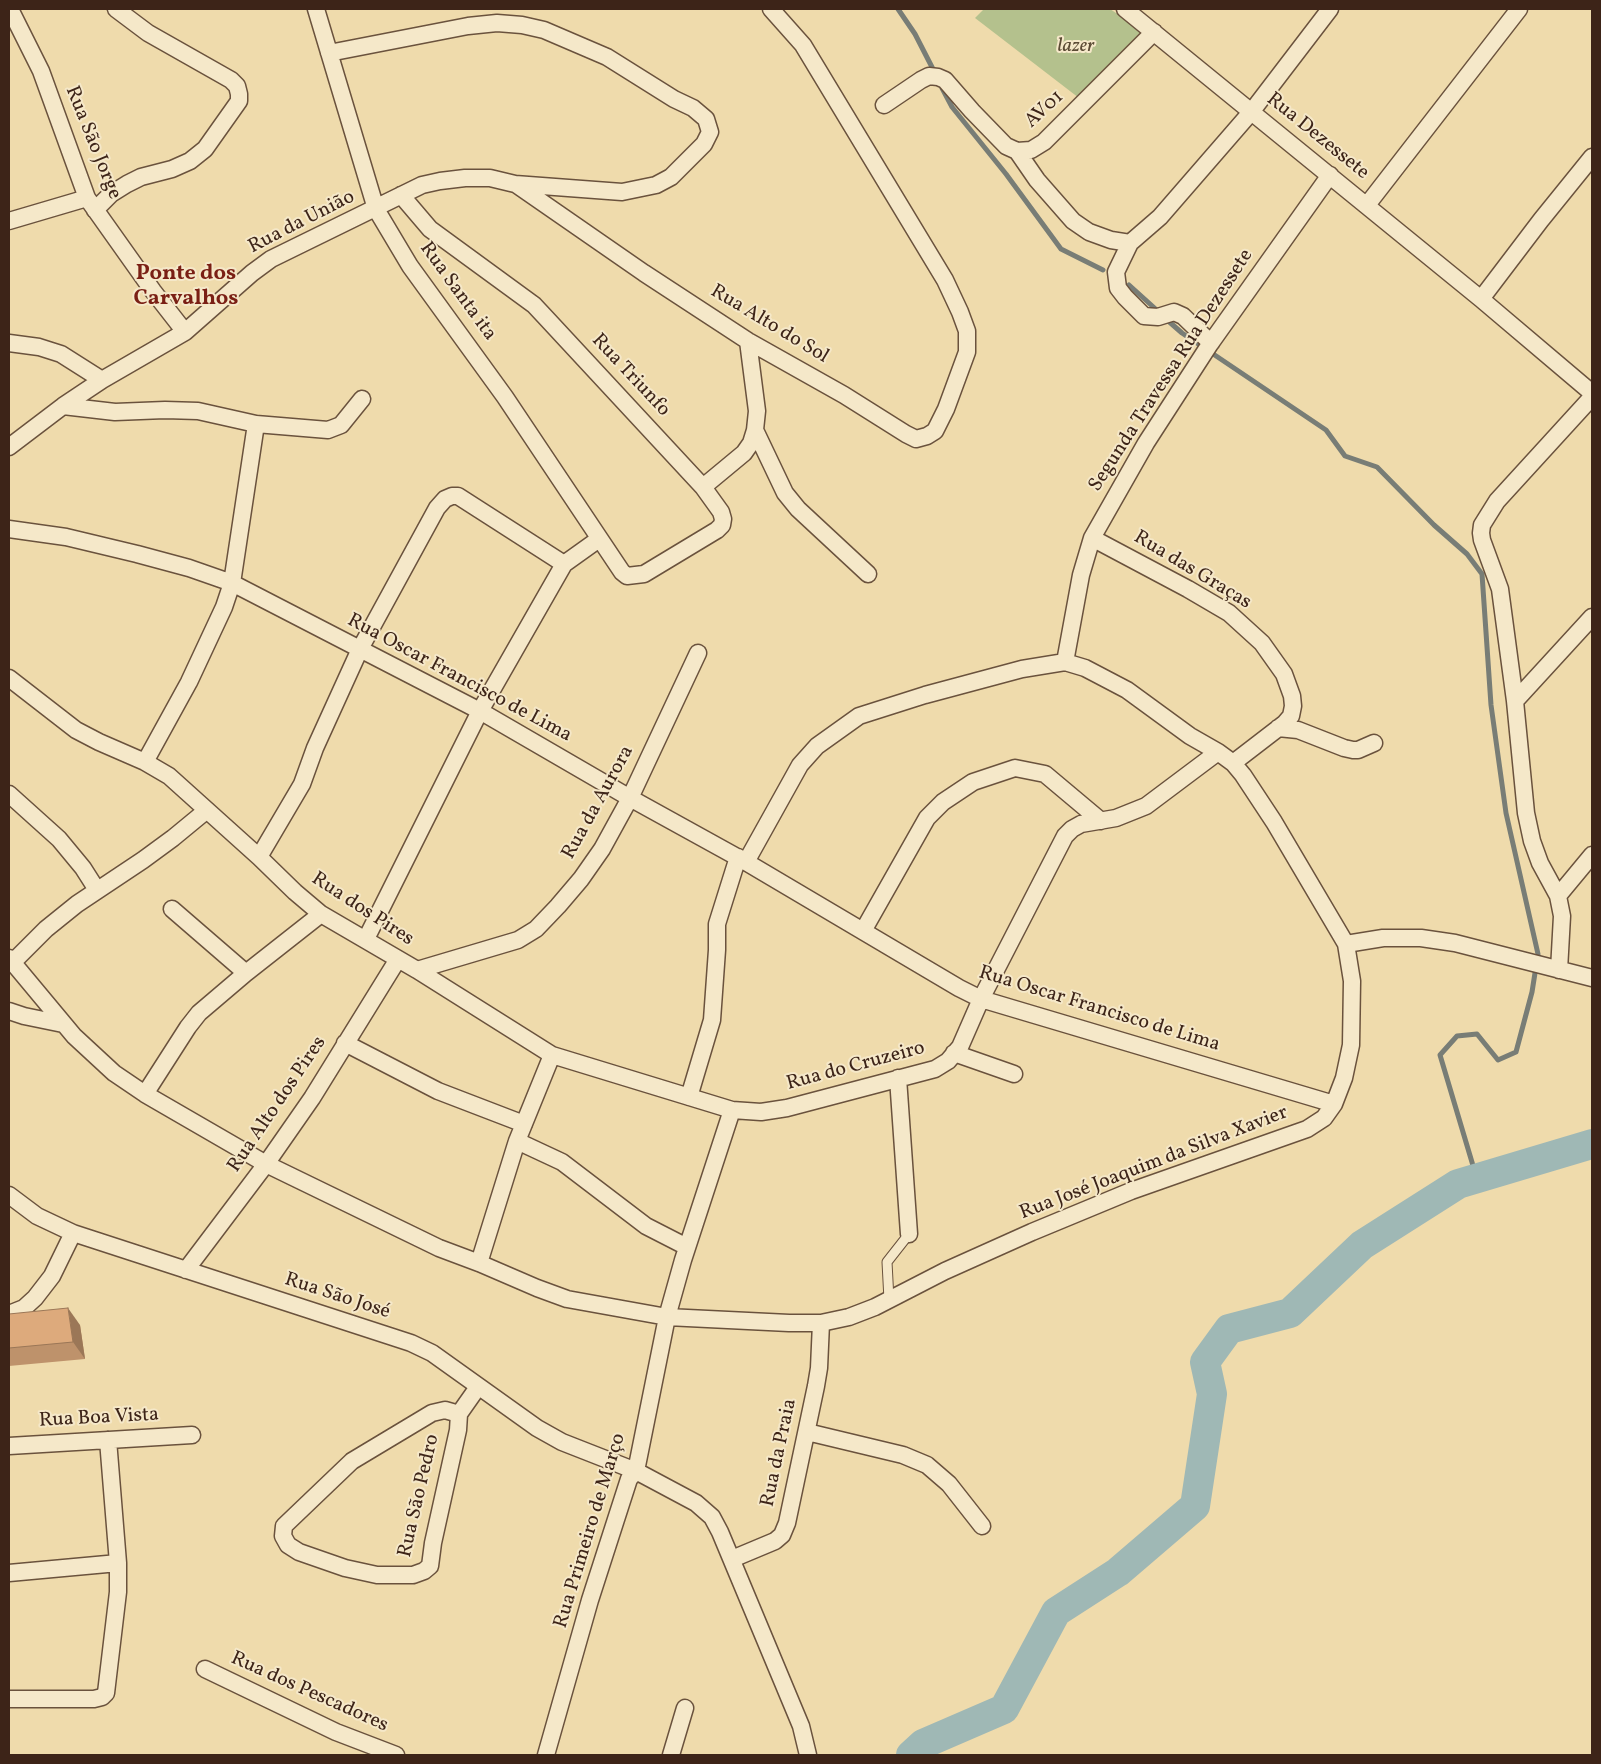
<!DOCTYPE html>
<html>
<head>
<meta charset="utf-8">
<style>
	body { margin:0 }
	#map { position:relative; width:1601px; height:1764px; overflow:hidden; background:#efdbac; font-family:Vollkorn,serif }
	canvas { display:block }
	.frame { position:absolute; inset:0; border:10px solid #3d2418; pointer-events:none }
</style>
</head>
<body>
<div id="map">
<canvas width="1601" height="1764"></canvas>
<div class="frame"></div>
</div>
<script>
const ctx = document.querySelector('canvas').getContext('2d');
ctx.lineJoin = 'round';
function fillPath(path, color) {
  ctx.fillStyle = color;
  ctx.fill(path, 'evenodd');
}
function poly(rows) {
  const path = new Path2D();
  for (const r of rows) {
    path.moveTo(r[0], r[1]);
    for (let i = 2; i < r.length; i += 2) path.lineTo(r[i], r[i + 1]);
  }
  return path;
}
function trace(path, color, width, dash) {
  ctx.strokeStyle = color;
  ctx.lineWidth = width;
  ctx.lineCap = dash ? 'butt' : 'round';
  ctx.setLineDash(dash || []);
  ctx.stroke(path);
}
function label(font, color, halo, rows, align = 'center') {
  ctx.font = font + ' Vollkorn,serif';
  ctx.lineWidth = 4;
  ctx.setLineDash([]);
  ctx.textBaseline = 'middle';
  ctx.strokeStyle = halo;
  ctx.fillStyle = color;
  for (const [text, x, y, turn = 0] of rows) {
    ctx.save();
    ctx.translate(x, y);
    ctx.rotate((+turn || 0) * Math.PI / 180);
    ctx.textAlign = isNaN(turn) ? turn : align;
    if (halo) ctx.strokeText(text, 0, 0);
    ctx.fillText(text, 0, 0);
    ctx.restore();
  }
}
fillPath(poly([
	[984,9,1110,9,1146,33,1079,98,975,18]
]), '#b4c18d');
trace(poly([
	[898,9,915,34,935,73],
	[942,88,952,107,1006,174,1061,249,1103,270],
	[1129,285,1160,313],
	[1166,319,1182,333,1326,430,1345,456,1377,467,1434,525,1467,554,1482,574,1491,705,1506,813,1538,954,1532,992,1516,1052,1498,1060,1477,1034,1457,1036,1440,1055,1477,1179]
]), '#787d76', 5);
trace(poly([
	[911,1755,923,1744,1004,1709,1056,1612,1118,1572,1195,1506,1212,1394,1205,1362,1229,1329,1290,1313,1362,1245,1458,1184,1592,1144]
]), '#9fb8b5', 30);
const lane = poly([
	[889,1300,887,1262,909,1234]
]);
const street = poly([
	[10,9,41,71,87,198,153,291,185,332],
	[316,9,376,209,410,266,505,397,622,572,627,576,644,574,717,530,722,525,723,519,721,512,703,487,548,320,534,305,430,229,401,195],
	[1125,9,1481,299,1592,393],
	[884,105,921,80,929,76,938,77,945,80,972,111,1006,146,1017,151,1031,150,1044,142,1154,32],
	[1017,151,1037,180,1073,221,1089,232,1111,240,1130,243,1160,217,1252,111,1330,9],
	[517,185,644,273,748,341,844,395,906,434,916,439,927,436,935,431,946,409,967,352,967,331,960,312,945,280,803,45,771,9],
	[1367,205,1519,9],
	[95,210,111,194,127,184,141,177,172,169,190,161,205,149,239,101,239,94,237,86,231,80,148,33,116,9],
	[9,221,87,198],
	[1130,243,1116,272,1118,288,1125,297,1144,316,1158,317,1174,312,1183,316,1211,343],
	[1481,299,1541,220,1592,157],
	[9,343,39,347,61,354,102,380],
	[63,406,115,412,165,410,198,411,256,424,232,583,224,607,189,682,145,762],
	[256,424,328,430,341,425,362,399],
	[755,430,785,493,798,509,868,574],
	[9,447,63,406,102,380,185,332,252,273,271,259,422,185,440,181,465,178,490,178,515,184,622,192,656,185,671,177,704,144,710,132,706,119,693,108,674,99,607,57,544,30,522,25,497,23,468,26,329,53],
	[703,487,744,453,751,443,755,430,757,411,748,341],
	[9,529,66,537,137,554,189,568,232,583,480,711,630,798,746,862,959,988,981,999,1334,1104],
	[1092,538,1188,589,1229,613,1262,643,1284,674,1292,696,1293,706,1291,716,1285,723,1233,763],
	[1065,662,1081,575,1092,538,1146,443,1210,344,1330,175],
	[9,678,76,730,99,742,145,762,169,776,259,857,295,892,321,914,417,970,552,1055,732,1110,761,1112,787,1108,935,1069,948,1061,960,1047,981,999,1065,836,1072,829,1081,824,1116,818,1146,806,1218,752],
	[1515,701,1592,617],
	[1278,728,1298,730,1344,748,1353,750,1358,750,1374,743],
	[9,794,59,839,83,868,97,890],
	[259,857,302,784,315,748,360,649,437,508,445,499,452,496,458,496,564,564],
	[1558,896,1592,855],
	[172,909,246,973],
	[863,931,927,818,943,802,973,782,1015,768,1045,774,1101,821],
	[366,939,480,711,564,564,599,539],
	[1346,944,1383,938,1421,938,1455,943,1592,978],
	[9,958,74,1036,114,1073,145,1094,266,1164,439,1248,479,1263,537,1288,567,1299,667,1317,789,1323,821,1323,849,1317,875,1307,945,1271,1032,1232,1131,1191,1307,1129,1324,1118,1334,1104,1344,1078,1351,1045,1352,981,1346,944,1274,822,1243,775,1233,763,1218,752,1190,736,1127,690,1085,668,1065,662,1022,669,925,695,859,716,817,746,800,765,746,862],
	[13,962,46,929,77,904,143,860,173,838,207,810],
	[417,970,518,940,536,929,558,906,581,879,602,849,630,798,698,653],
	[1559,970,1562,916,1558,896,1540,863,1532,841,1526,813,1515,701,1500,589,1482,540,1481,533,1482,525,1497,501,1592,397],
	[9,1011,24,1016,63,1024],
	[345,1043,438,1091,524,1124],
	[954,1053,1014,1074],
	[898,1078,909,1234],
	[145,1094,188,1027,199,1013,246,973,321,914],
	[689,1097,712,1020,717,950,717,924,738,857],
	[517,1141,562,1162,646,1226,687,1247],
	[9,1195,37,1216,73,1233,411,1343,432,1353,537,1428,562,1442,636,1471,696,1503,712,1517,720,1532,801,1726,808,1755],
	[479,1263,517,1141,552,1055],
	[186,1270,266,1164,312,1098,398,959],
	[9,1314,24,1308,35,1298,52,1276,73,1233],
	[459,1414,445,1410,432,1413,352,1461,284,1526,283,1536,288,1545,299,1552,345,1568,377,1575,413,1575,424,1571,430,1566,433,1543,458,1430,459,1414,478,1387],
	[807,1432,903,1455,927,1465,949,1484,982,1526],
	[9,1446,192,1435],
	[732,1559,775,1541,782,1535,787,1523,816,1386,819,1368,821,1323],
	[9,1573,118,1563],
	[205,1669,336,1732,396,1755],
	[9,1699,94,1699,102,1697,106,1693,118,1592,118,1563,108,1440],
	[546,1755,590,1600,629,1479,636,1471,667,1317,683,1260,732,1110],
	[671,1755,685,1708]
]);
trace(lane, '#6a523d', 11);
trace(street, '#6a523d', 19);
trace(lane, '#f5e8c9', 9);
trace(street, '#f5e8c9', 16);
fillPath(poly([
	[9,1314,80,1325,85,1359,9,1366]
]), '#be926b');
fillPath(poly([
	[68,1308,80,1325,85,1359,73,1342]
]), '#9b7757');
const building = poly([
	[68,1308,73,1342,9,1348,9,1314,68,1308]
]);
fillPath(building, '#ddaa7c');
trace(building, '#9b7757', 1);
label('italic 20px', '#5b4b35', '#f5e8c9', [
	["lazer",1076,47]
]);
label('20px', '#3d2418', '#f5e8c9', [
	["AV01",1045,110,-43],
	["Rua Dezessete",1317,137,39],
	["Rua São Jorge",92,143,68],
	["Rua da União",302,223,-27],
	["Rua Santa ita",457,292,54],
	["Rua Alto do Sol",769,325,31],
	["Segunda Travessa Rua Dezessete",1172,371,-57],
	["Rua Triunfo",630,376,47],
	["Rua das Graças",1192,571,31],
	["Rua Oscar Francisco de Lima",459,679,28],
	["Rua da Aurora",599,803,-61],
	["Rua dos Pires",362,910,33],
	["Rua Oscar Francisco de Lima",1099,1010,17],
	["Rua do Cruzeiro",856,1067,-15],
	["Rua Alto dos Pires",278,1105,-56],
	["Rua José Joaquim da Silva Xavier",1154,1164,-21],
	["Rua São José",337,1297,18],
	["Rua Boa Vista",99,1419,-3],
	["Rua da Praia",780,1453,-78],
	["Rua São Pedro",420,1496,-77],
	["Rua Primeiro de Março",591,1531,-73],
	["Rua dos Pescadores",309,1693,24]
]);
label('bold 22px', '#7a1f14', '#f5e8c9', [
	["Ponte dos",186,275],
	["Carvalhos",186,300]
]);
</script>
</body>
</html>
